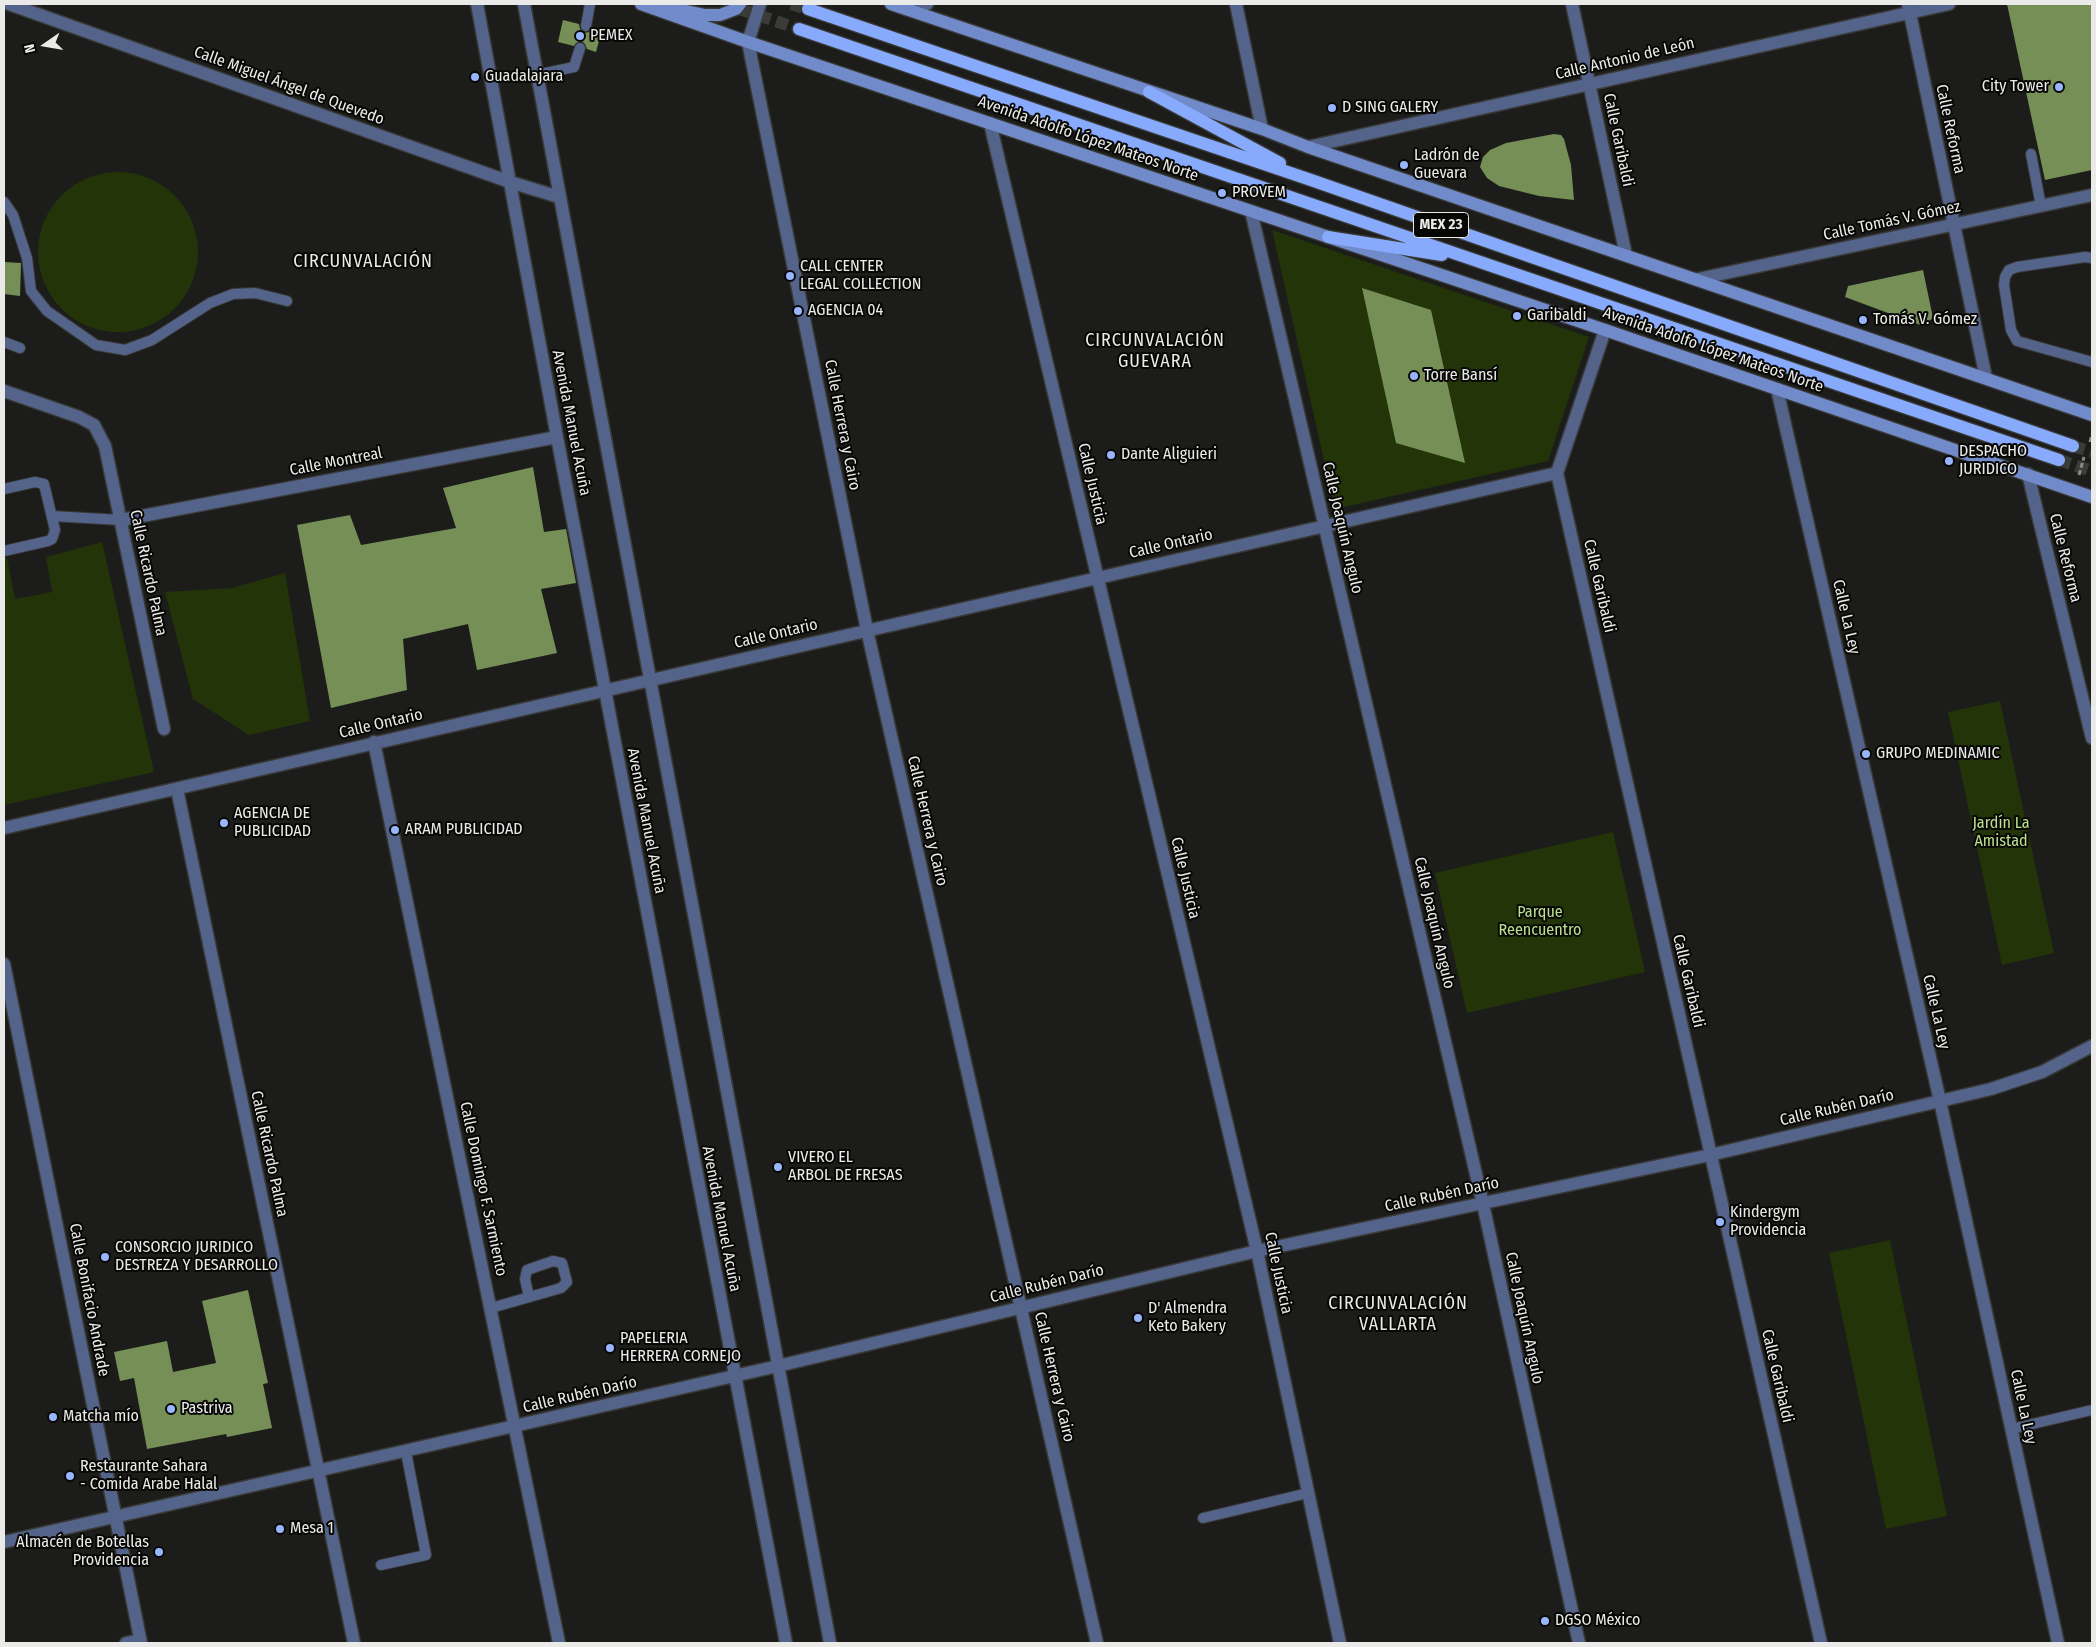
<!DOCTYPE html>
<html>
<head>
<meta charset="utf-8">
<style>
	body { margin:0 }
	#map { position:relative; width:2096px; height:1647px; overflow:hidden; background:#1c1d1a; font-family:"Fira Sans Condensed",sans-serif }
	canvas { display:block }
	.frame { position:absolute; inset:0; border:5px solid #eaebe9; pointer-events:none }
	.north { position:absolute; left:20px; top:20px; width:50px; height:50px; -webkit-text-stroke:4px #070706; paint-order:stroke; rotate:257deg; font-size:14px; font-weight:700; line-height:20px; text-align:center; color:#eaebe9 }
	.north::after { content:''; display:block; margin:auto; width:18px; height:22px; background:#eaebe9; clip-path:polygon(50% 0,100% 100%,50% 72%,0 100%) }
</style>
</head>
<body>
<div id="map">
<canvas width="2096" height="1647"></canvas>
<div class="frame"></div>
<div class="north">N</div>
</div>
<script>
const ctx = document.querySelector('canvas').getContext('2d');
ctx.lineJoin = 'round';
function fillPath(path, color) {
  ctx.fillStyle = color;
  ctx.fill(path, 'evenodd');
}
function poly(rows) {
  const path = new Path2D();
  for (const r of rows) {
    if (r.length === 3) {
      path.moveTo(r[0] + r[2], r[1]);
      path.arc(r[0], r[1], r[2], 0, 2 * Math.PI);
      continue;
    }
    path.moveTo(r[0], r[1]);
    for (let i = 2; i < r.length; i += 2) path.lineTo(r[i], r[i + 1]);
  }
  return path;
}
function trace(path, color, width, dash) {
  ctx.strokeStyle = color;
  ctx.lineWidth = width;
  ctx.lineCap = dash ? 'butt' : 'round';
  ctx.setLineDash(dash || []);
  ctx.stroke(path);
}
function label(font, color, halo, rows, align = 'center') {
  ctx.font = font + ' "Fira Sans Condensed",sans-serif';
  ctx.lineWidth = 4;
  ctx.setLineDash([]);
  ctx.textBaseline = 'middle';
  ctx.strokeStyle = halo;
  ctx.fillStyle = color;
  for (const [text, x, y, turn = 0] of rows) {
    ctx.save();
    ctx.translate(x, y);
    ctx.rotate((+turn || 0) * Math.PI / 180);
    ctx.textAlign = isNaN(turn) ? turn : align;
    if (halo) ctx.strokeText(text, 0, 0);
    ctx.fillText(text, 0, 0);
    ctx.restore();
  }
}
fillPath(poly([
	[118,252,80],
	[1272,230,1589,337,1548,461,1335,509],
	[102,542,154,772,4,805,4,558,7,558,15,599,52,592,46,557],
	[285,573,310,721,249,735,193,699,165,592,232,588],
	[2000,701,2054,953,2002,965,1948,712],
	[1613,832,1645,972,1467,1013,1435,873],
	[1890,1240,1947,1516,1886,1529,1829,1253]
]), '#233408');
fillPath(poly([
	[2007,4,2092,4,2092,170,2045,180],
	[563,20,579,24,580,29,584,33,589,32,593,27,602,30,596,52,587,49,585,44,582,41,576,43,574,46,558,42],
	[1554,134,1561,135,1564,139,1571,165,1574,200,1539,196,1499,186,1487,178,1480,167,1483,157,1490,150,1506,143],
	[4,262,21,263,20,296,4,294],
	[1923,270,1933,318,1923,326,1845,297,1848,286],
	[1362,288,1431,310,1465,463,1396,443],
	[533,467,544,532,566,529,576,583,541,589,557,653,477,670,468,624,403,639,407,690,331,708,297,525,350,515,361,545,456,528,443,488],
	[248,1290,268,1383,263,1384,272,1428,227,1437,226,1434,147,1449,134,1378,120,1381,114,1352,167,1341,173,1372,216,1363,202,1301]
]), '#758f56');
trace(poly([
	[725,4,799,29],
	[791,4,808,9],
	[2073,446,2092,452],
	[2059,460,2092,471]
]), '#3b3c39', 12, [12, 6]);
const service = poly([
	[586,26,590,4],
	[536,75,574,67,580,48],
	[2031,154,2041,206],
	[4,202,13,215,27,258,31,291,47,311,96,345,125,350,152,340,210,303,233,294,255,293,287,301],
	[2092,258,2085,257,2017,267,2009,270,2005,277,2004,285,2011,330,2017,341,2092,362],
	[4,342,20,348],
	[4,489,35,482,44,484,55,530,52,539,48,541,4,551],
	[52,516,121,520],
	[491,1308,561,1288,567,1282,562,1263,553,1261,527,1270,525,1279,529,1297],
	[2011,1429,2092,1410],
	[1203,1518,1308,1493],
	[381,1565,426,1555,406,1452]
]);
const minor = poly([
	[9,4,510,182,559,197],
	[477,4,557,437,786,1643],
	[524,4,830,1643],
	[760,4,748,42,867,630,1097,1643],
	[1236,4,1262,129],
	[1572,4,1626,255],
	[1908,4,1986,378],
	[906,9,927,4],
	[990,123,1257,1251,1340,1643],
	[1308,147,1949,4],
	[1251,211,1483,1204,1579,1643],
	[1698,279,2092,195],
	[1605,330,1557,473,1821,1643],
	[1777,389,1940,1101,2058,1643],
	[4,391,79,417,94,425,105,446,164,729],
	[2028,474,2092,738],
	[121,520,557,437],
	[374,742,559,1643],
	[177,789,354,1643],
	[4,828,1557,473],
	[4,964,141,1643],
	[4,1542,778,1366,1257,1251,1710,1155,1940,1101,1991,1089,2042,1072,2092,1046],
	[126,1643,140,1640]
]);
const secondary = poly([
	[641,4,748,42,1605,330,2092,497],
	[891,4,1262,129,1308,147,2092,415],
	[668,7,705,15,720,15,736,9,740,4]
]);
const primary = poly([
	[808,9,1311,180,2073,446],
	[799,29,2059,460],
	[1149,92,1280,163],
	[1328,237,1442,255]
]);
trace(service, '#393a37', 12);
trace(minor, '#393a37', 15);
trace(secondary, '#393a37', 15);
trace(primary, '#393a37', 15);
trace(poly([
	[2090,442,2092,434],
	[2079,475,2084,457]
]), '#898a88', 3, [5, 2.5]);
trace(service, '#53638a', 10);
trace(minor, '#53638a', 12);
trace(secondary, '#718bca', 12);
trace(primary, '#88aafc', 12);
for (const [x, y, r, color] of [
	[580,36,5,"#98b6fd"],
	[475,77,5,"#98b6fd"],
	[2059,87,5,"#98b6fd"],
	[1332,108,5,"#98b6fd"],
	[1404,165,5,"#98b6fd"],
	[1222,193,5,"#98b6fd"],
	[790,276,5,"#98b6fd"],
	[798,311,5,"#98b6fd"],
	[1517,316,5,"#98b6fd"],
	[1863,320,5,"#98b6fd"],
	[1414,376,5,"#98b6fd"],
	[1111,455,5,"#98b6fd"],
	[1949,461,5,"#98b6fd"],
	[1866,754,5,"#98b6fd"],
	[224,823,5,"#98b6fd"],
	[395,830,5,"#98b6fd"],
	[778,1167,5,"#98b6fd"],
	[1720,1222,5,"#98b6fd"],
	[105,1257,5,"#98b6fd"],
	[1138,1318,5,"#98b6fd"],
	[610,1348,5,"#98b6fd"],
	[171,1409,5,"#98b6fd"],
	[53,1417,5,"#98b6fd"],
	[70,1476,5,"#98b6fd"],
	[280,1529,5,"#98b6fd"],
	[159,1552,5,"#98b6fd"],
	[1545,1621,5,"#98b6fd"]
]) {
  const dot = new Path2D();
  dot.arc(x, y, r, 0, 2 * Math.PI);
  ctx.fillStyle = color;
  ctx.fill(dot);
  trace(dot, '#070706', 2);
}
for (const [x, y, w] of [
	[1441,225,55]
]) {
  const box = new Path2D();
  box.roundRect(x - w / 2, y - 12.5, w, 25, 4);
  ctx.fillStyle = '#070706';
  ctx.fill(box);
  trace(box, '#eaebe9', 1);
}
label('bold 15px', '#eaebe9', null, [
	["MEX 23",1441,225]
]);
label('16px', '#eaebe9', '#070706', [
	["PEMEX",590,36],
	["Guadalajara",485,77],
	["City Tower",2049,87,"right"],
	["D SING GALERY",1342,108],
	["Ladrón de",1414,156],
	["Guevara",1414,174],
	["PROVEM",1232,193],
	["CALL CENTER",800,267],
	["LEGAL COLLECTION",800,285],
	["AGENCIA 04",808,311],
	["Garibaldi",1527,316],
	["Tomás V. Gómez",1873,320],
	["Torre Bansí",1424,376],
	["DESPACHO",1959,452],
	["JURIDICO",1959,470],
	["Dante Aliguieri",1121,455],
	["GRUPO MEDINAMIC",1876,754],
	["AGENCIA DE",234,814],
	["PUBLICIDAD",234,832],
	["ARAM PUBLICIDAD",405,830],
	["VIVERO EL",788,1158],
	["ARBOL DE FRESAS",788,1176],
	["Kindergym",1730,1213],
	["Providencia",1730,1231],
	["CONSORCIO JURIDICO",115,1248],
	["DESTREZA Y DESARROLLO",115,1266],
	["D' Almendra",1148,1309],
	["Keto Bakery",1148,1327],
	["PAPELERIA",620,1339],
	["HERRERA CORNEJO",620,1357],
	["Pastriva",181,1409],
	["Matcha mío",63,1417],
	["Restaurante Sahara",80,1467],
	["- Comida Arabe Halal",80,1485],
	["Mesa 1",290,1529],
	["Almacén de Botellas",149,1543,"right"],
	["Providencia",149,1561,"right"],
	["DGSO México",1555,1621]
], 'left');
label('16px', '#eaebe9', '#070706', [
	["Calle Antonio de León",1625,59,-13],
	["Calle Miguel Ángel de Quevedo",289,86,20],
	["Calle Reforma",1950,129,78],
	["Avenida Adolfo López Mateos Norte",1088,139,19],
	["Calle Garibaldi",1618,140,78],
	["Calle Tomás V. Gómez",1892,221,-12],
	["Avenida Adolfo López Mateos Norte",1713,350,19],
	["Avenida Manuel Acuña",571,423,79],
	["Calle Herrera y Cairo",842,425,79],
	["Calle Montreal",336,462,-11],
	["Calle Justicia",1092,484,77],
	["Calle Joaquín Angulo",1342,528,77],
	["Calle Ontario",1171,544,-13],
	["Calle Reforma",2065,558,76],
	["Calle Ricardo Palma",148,573,78],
	["Calle Garibaldi",1599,586,77],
	["Calle La Ley",1846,617,77],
	["Calle Ontario",776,634,-13],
	["Calle Ontario",381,724,-13],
	["Avenida Manuel Acuña",646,821,79],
	["Calle Herrera y Cairo",927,821,77],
	["Calle Justicia",1185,878,77],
	["Calle Joaquín Angulo",1434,923,77],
	["Calle Garibaldi",1688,981,77],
	["Calle La Ley",1936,1012,77],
	["Calle Rubén Darío",1837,1108,-13],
	["Calle Ricardo Palma",269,1154,78],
	["Calle Domingo F. Sarmiento",483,1189,78],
	["Calle Rubén Darío",1442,1195,-12],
	["Avenida Manuel Acuña",721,1219,79],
	["Calle Justicia",1278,1273,78],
	["Calle Rubén Darío",1047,1284,-14],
	["Calle Bonifacio Andrade",89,1300,79],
	["Calle Joaquín Angulo",1524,1318,78],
	["Calle Garibaldi",1777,1376,77],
	["Calle Herrera y Cairo",1054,1377,77],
	["Calle Rubén Darío",580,1395,-13],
	["Calle La Ley",2023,1407,78]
]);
label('16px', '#b9e08c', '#070706', [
	["Jardín La",2001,824],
	["Amistad",2001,842],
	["Parque",1540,913],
	["Reencuentro",1540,931]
]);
ctx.letterSpacing = '1px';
label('18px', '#eaebe9', '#070706', [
	["CIRCUNVALACIÓN",363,262],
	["CIRCUNVALACIÓN",1155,341],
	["GUEVARA",1155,362],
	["CIRCUNVALACIÓN",1398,1304],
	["VALLARTA",1398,1325]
]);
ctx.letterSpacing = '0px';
</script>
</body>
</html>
